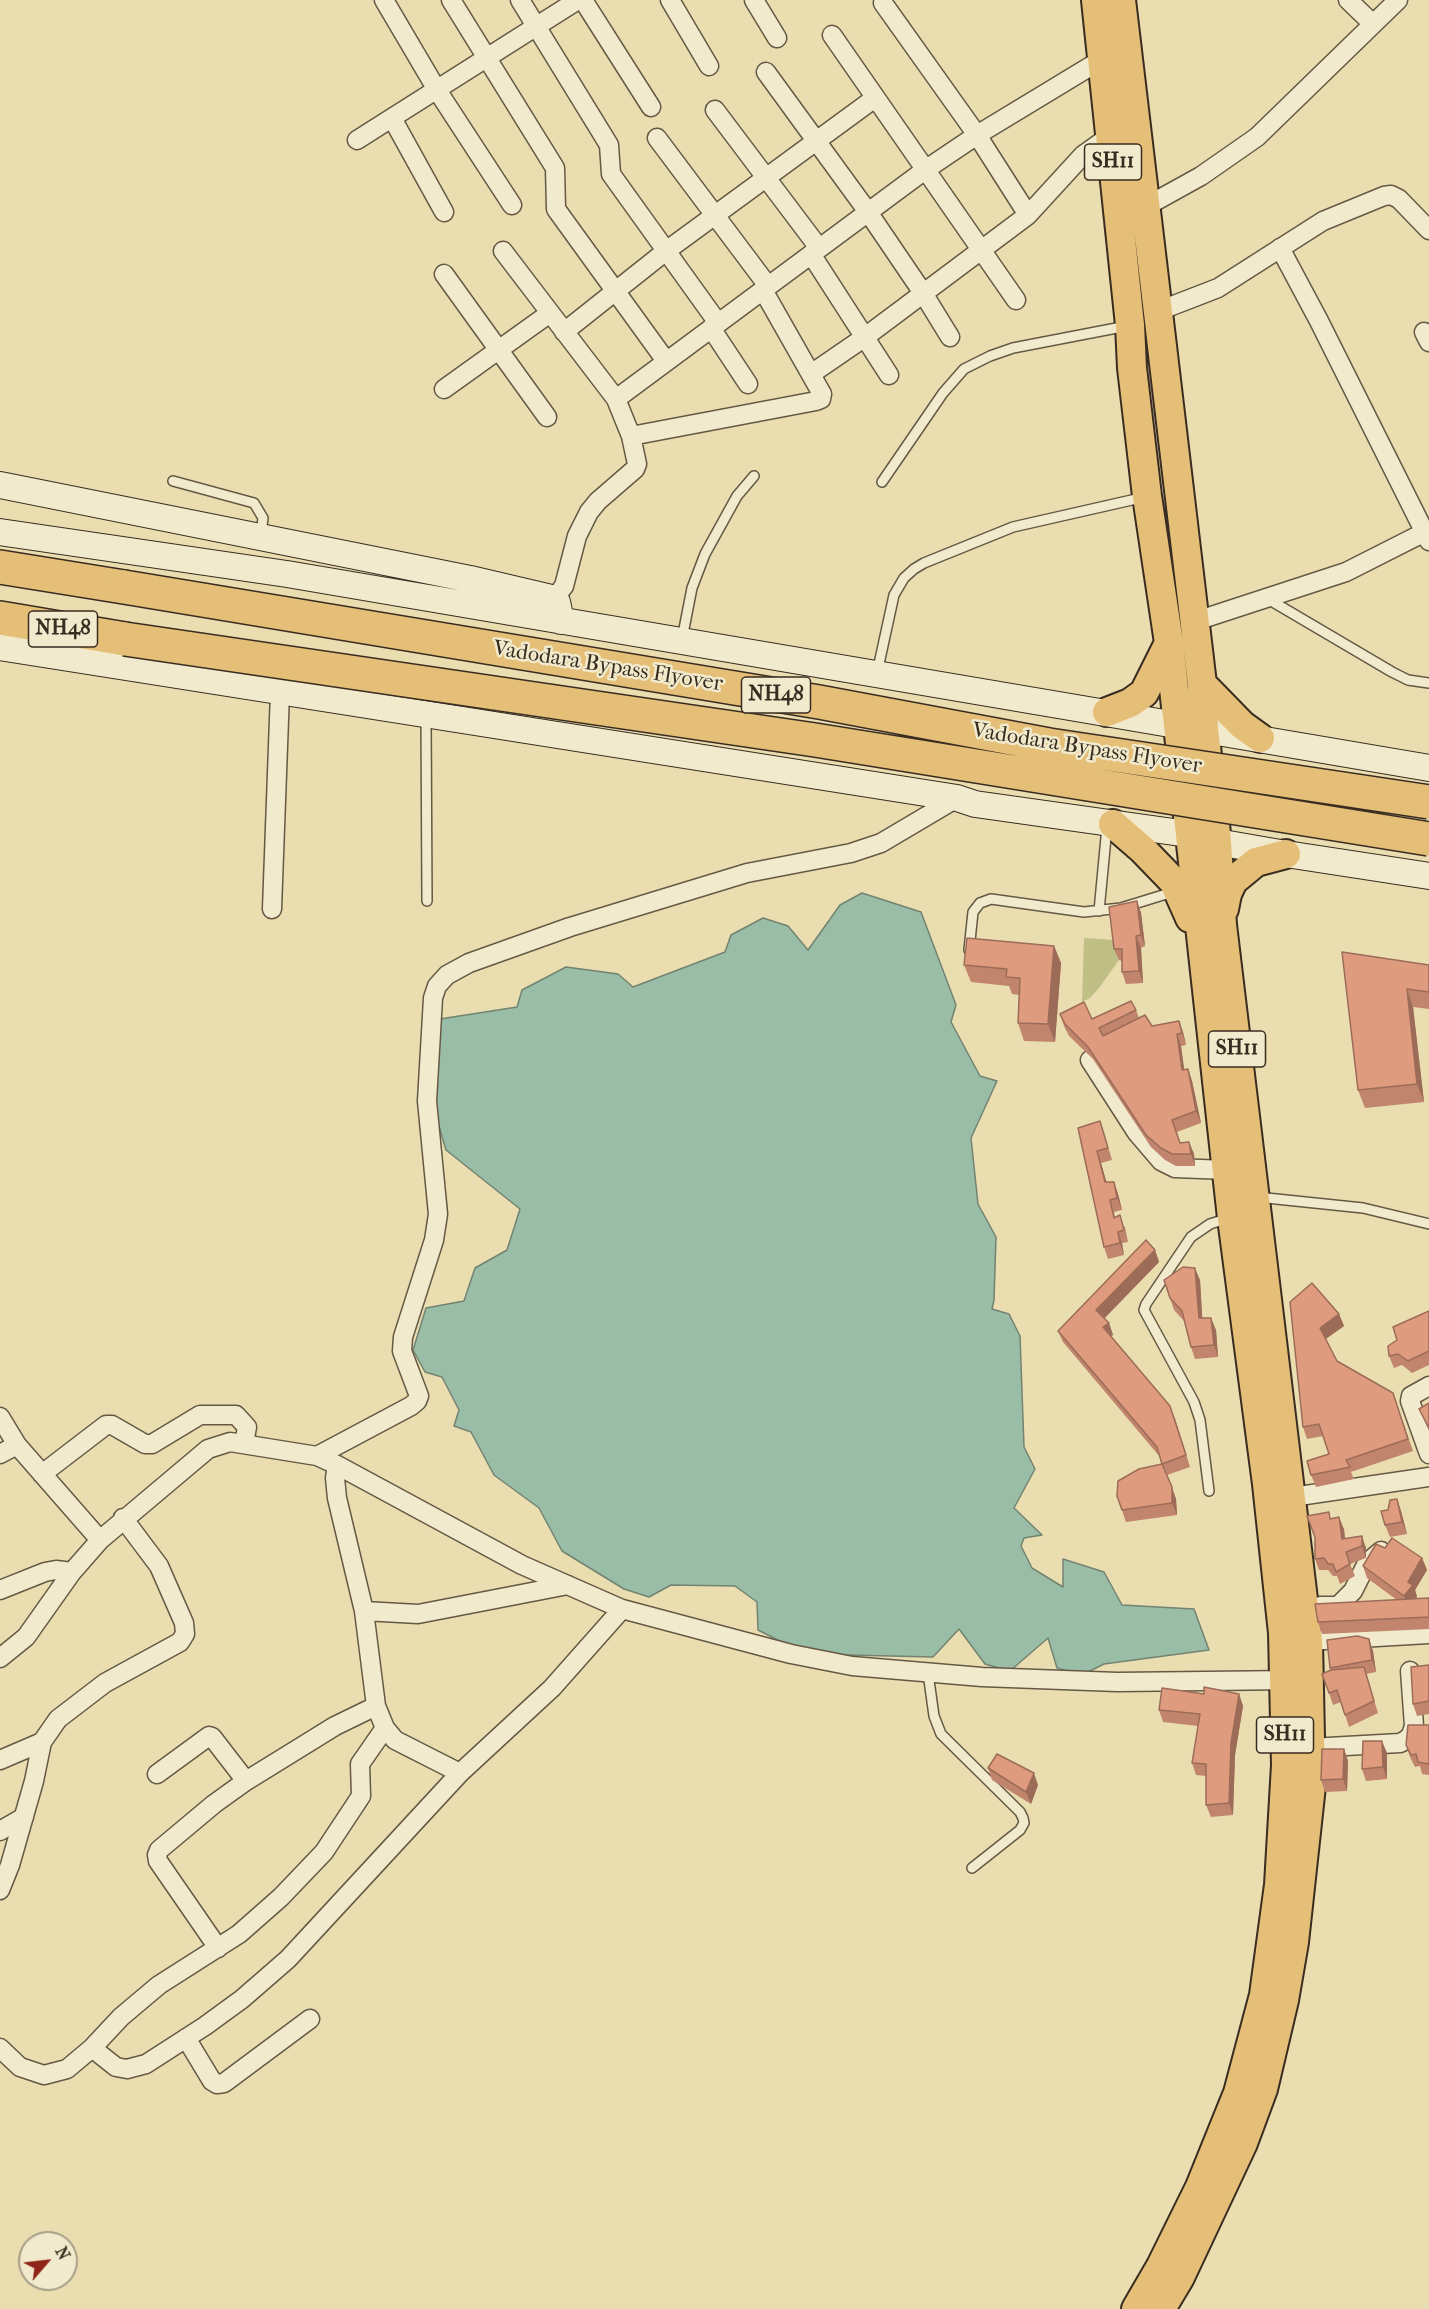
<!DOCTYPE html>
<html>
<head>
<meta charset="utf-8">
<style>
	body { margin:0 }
	#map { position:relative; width:1429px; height:2309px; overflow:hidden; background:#eadeb1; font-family:"IM FELL French Canon",serif }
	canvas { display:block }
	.north { position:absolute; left:18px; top:2231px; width:60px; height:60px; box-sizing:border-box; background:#f1eacc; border:2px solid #a79e88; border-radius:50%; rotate:62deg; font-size:16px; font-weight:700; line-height:24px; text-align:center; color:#392d21 }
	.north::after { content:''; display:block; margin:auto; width:21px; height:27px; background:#8f2418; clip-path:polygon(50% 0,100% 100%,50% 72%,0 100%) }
</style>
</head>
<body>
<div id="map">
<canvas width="1429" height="2309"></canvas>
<div class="north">N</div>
</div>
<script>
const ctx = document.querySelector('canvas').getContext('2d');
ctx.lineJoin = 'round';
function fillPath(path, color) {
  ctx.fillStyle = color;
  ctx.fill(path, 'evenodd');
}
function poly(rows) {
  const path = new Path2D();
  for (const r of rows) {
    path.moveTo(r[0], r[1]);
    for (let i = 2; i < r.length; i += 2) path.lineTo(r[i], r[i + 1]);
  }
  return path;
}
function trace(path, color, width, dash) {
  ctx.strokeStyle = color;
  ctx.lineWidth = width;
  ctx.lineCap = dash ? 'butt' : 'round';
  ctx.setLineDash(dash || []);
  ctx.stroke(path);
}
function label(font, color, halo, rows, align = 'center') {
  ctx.font = font + ' "IM FELL French Canon",serif';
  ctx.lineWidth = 5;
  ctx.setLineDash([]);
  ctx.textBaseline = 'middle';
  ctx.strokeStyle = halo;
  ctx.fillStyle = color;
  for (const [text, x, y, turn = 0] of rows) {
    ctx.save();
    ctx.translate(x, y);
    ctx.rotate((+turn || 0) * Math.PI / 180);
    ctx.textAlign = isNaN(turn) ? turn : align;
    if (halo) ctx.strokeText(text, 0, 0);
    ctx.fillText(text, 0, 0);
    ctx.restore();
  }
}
fillPath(poly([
	[1084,938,1116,940,1119,960,1099,988,1090,998,1082,1002]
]), '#bfbf86');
const water = poly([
	[862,893,921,912,956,1005,951,1022,980,1076,997,1081,971,1138,978,1204,996,1237,994,1300,992,1309,1009,1314,1020,1336,1024,1447,1035,1469,1014,1508,1042,1535,1024,1538,1021,1546,1032,1568,1063,1587,1063,1559,1104,1572,1122,1605,1194,1609,1209,1650,1104,1664,1082,1675,1057,1668,1048,1638,1010,1671,985,1664,959,1629,933,1657,805,1654,758,1630,757,1602,735,1586,671,1585,649,1597,624,1589,562,1551,539,1508,494,1475,471,1432,454,1426,459,1410,442,1377,425,1372,413,1350,426,1308,464,1301,475,1268,507,1250,520,1209,446,1150,428,1089,440,1019,517,1007,522,990,566,967,618,974,633,987,725,952,731,935,763,918,788,926,808,950,840,905,862,893]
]);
fillPath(water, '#99bda7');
trace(water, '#738371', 1.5);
const lane = poly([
	[173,481,254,503,263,518,261,534],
	[882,482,943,393,964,369,990,356,1013,348,1127,326],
	[1268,599,1392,672,1408,680,1429,683],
	[682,639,692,588,705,554,737,496,754,476],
	[877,673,894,595,904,578,914,569,924,563,1013,527,1145,497],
	[426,716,427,901],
	[1099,911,1107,827],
	[969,950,973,912,980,903,991,899,1084,912,1121,908,1176,891],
	[1257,1197,1363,1208,1429,1224],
	[1209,1491,1200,1420,1194,1402,1144,1310,1146,1304,1191,1237,1210,1224,1229,1218],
	[928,1673,934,1716,941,1734,1020,1812,1023,1818,1024,1823,1020,1830,972,1868]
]);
const street = poly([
	[384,0,437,90,512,205],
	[451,0,555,168,556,209,666,361],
	[520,0,609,145,611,174,718,323],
	[583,0,651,107],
	[670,0,709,66],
	[754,0,777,38],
	[1348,0,1373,24],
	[883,3,977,135,1028,215],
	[832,35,1016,300],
	[766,72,868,212,923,293,950,337],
	[715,110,819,248],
	[392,118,444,212],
	[657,138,768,286],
	[357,140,578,0],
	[1145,207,1201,176,1257,137,1398,0],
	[1280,248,1319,321,1429,541],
	[503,251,616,399,925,170,977,135,1109,55],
	[811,254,889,375],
	[444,274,547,417],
	[1156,312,1218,288,1323,221,1384,196,1391,195,1399,199,1429,230],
	[711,328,748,384],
	[564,332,666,251,875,98],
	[1424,332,1429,342],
	[811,374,865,337,1028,215,1083,155,1111,135],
	[444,389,550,313],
	[631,436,816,401,821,399,822,394,763,290],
	[554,599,564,586,577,536,589,512,598,501,635,469,637,464,631,436,616,399],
	[1193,622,1346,572,1429,530],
	[272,909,280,692],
	[1090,1060,1137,1133,1161,1161,1175,1168,1227,1170],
	[1429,1386,1411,1396,1410,1401,1429,1454],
	[0,1417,17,1445,100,1540,208,1449,230,1442,317,1456,337,1465,522,1565,622,1609,791,1654,852,1666,982,1677,1117,1682,1294,1680],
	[0,1454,17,1445],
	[317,1456,411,1406,417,1401,419,1396,402,1351,403,1337,434,1240,438,1214,427,1101,433,998,437,986,447,975,469,963,570,927,747,873,851,853,881,843,957,798],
	[42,1474,106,1425,112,1425,145,1444,152,1444,200,1415,236,1415,247,1427,244,1444],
	[1292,1497,1429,1477],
	[0,1590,45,1572,56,1570,72,1572],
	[1320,1606,1338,1606,1353,1591,1367,1563,1381,1551],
	[364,1611,418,1614,568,1585],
	[1308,1641,1429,1634],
	[0,1658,26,1637,72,1572,100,1540],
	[1310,1748,1400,1743,1406,1740,1411,1735,1414,1726,1410,1671],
	[0,1760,42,1742],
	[460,1773,552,1688,622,1609],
	[157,1774,209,1736,212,1737,246,1781],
	[0,1831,24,1817],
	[0,1890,10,1865,34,1781,42,1742,58,1719,105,1683,180,1642,185,1634,184,1623,159,1566,123,1518],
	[218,1948,158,1861,157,1855,159,1850,214,1804,246,1781,335,1726,376,1706],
	[186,2038,212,2081,217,2084,224,2083,310,2019],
	[0,2048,20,2067,44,2075,67,2069,92,2048,121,2017,159,1985,239,1934,281,1897,324,1852,361,1796,360,1764,385,1728],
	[92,2048,116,2067,127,2069,146,2064,205,2026,242,1999,288,1959,460,1773,395,1740,385,1728,376,1706,364,1611,337,1498,335,1478,337,1465]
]);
const secondary = poly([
	[0,485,470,579,551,598,557,602,561,621],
	[0,532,287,574,1429,768],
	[0,647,957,798,975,804,1188,834,1217,842,1286,854,1429,876]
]);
const primary = poly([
	[1096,0,1130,325,1132,368,1147,496,1169,643,1232,1218,1267,1484,1283,1633,1286,1765,1279,1885,1264,1995,1238,2093,1200,2187,1161,2266,1136,2309],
	[1121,0,1202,684,1204,729,1217,842,1222,925,1308,1641,1311,1786,1294,1942,1284,2000,1263,2089,1243,2143,1180,2277,1161,2309],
	[1202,684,1242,725,1260,738],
	[1107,712,1130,703,1144,693,1169,643],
	[1113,824,1143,850,1174,882,1190,918],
	[1224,909,1227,894,1233,881,1256,862,1286,854]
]);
const highway = poly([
	[0,567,124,587],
	[0,618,125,639]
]);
trace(lane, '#655945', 12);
trace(street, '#655945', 21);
trace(secondary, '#392d21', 28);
trace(primary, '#392d21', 32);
trace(highway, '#392d21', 36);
trace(lane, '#f1eacc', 9);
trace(street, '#f1eacc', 18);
trace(secondary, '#f1eacc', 26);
trace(primary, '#e5bf78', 28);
trace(highway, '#e5bf78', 33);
const highwayBridge = poly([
	[124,587,819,702,1049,745,1429,802],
	[125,639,815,740,1429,839]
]);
trace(highwayBridge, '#392d21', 36, []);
trace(highwayBridge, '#e5bf78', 33);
fillPath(poly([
	[1137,901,1141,913,1145,946,1141,948,1143,983,1126,984,1122,972,1122,961,1119,960,1114,949],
	[1054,946,1061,963,1055,1042,1024,1041,1018,1023,1019,995,1012,994,1009,986,971,982,964,965],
	[1342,952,1429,965,1429,1009,1413,1007,1424,1102,1365,1108,1358,1090],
	[1136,1010,1139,1018,1152,1026,1183,1032,1186,1045,1181,1046,1184,1070,1188,1069,1192,1081,1201,1123,1177,1132,1180,1143,1189,1142,1194,1154,1195,1166,1176,1166,1165,1160,1151,1147,1093,1059,1069,1036,1064,1026,1060,1014,1092,1019],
	[1078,1128,1104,1133,1112,1160,1101,1163,1106,1182,1114,1182,1118,1194,1122,1210,1114,1212,1115,1217,1125,1227,1128,1242,1122,1243,1124,1255,1108,1259,1104,1247],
	[1155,1250,1159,1262,1104,1318,1109,1323,1113,1335,1111,1336,1175,1418,1190,1467,1167,1475,1176,1499,1177,1515,1126,1522,1117,1496,1162,1464,1160,1457,1063,1342,1058,1331],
	[1164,1280,1200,1280,1202,1318,1216,1330,1218,1357,1195,1359,1191,1347,1184,1321,1174,1310],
	[1312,1283,1339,1314,1344,1326,1326,1339,1337,1361,1393,1393,1413,1451,1351,1472,1354,1479,1316,1487,1311,1475,1329,1454,1323,1436,1307,1439,1303,1427],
	[1429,1311,1429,1365,1412,1373,1402,1365,1394,1368,1389,1356,1397,1340],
	[1429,1403,1429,1431,1419,1409],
	[1397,1499,1401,1511,1407,1534,1390,1537,1385,1525,1388,1510],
	[1331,1519,1344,1529,1345,1539,1366,1548,1366,1558,1350,1564,1355,1576,1340,1584,1337,1576,1333,1576,1328,1570,1319,1570,1315,1559],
	[1385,1548,1422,1558,1427,1570,1415,1590,1417,1597,1415,1599,1429,1598,1429,1629,1322,1634,1318,1622,1397,1600,1367,1578,1363,1566],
	[1369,1639,1373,1651,1376,1672,1366,1674,1378,1713,1349,1727,1341,1702,1333,1705,1329,1693,1331,1670,1330,1668],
	[1429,1665,1429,1714,1417,1716,1413,1704],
	[1204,1694,1239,1694,1243,1706,1235,1755,1233,1815,1211,1817,1206,1805,1206,1776,1196,1775,1192,1763,1198,1726,1163,1722,1159,1710],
	[1429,1725,1429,1775,1422,1774,1420,1766,1415,1767,1410,1757,1406,1745],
	[1344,1749,1348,1761,1347,1791,1325,1792,1321,1780],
	[1387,1753,1387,1779,1366,1781,1362,1769],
	[988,1768,1038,1785,1031,1804,992,1780]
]), '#c0856c');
fillPath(poly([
	[1137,901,1141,913,1145,946,1141,935],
	[1136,936,1141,948,1143,983,1139,971],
	[1054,946,1061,963,1055,1042,1048,1024],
	[1407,989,1413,1007,1424,1102,1417,1084],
	[1179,1021,1183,1032,1186,1045,1182,1033],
	[1177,1034,1181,1046,1186,1082,1182,1070],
	[1188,1069,1192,1081,1201,1123,1196,1111],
	[1189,1142,1194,1154,1195,1166,1191,1154],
	[1097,1151,1101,1163,1110,1194,1105,1182],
	[1114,1182,1118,1194,1122,1210,1117,1198],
	[1118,1232,1122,1243,1124,1255,1120,1243],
	[1155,1250,1159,1262,1101,1322,1096,1310],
	[1195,1268,1200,1280,1203,1330,1199,1318],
	[1339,1314,1344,1326,1324,1340,1320,1328],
	[1211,1318,1216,1330,1218,1357,1214,1345],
	[1109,1323,1113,1335,1107,1339,1103,1327],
	[1172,1487,1176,1499,1177,1515,1172,1503],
	[1397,1499,1401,1511,1407,1534,1402,1522],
	[1339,1517,1344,1529,1346,1551,1342,1539],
	[1362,1536,1366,1548,1366,1558,1362,1546],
	[1422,1558,1427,1570,1415,1590,1417,1597,1408,1608,1404,1596,1408,1582],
	[1369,1639,1373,1651,1376,1672,1372,1660],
	[1239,1694,1243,1706,1235,1755,1233,1815,1229,1803,1231,1743],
	[1382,1741,1387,1753,1387,1779,1383,1767],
	[1344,1749,1348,1761,1347,1791,1343,1779],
	[1034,1773,1038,1785,1031,1804,1026,1792]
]), '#9c6c58');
const building = poly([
	[1137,901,1141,935,1136,936,1139,971,1122,972,1122,949,1114,949,1109,907,1137,901],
	[967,938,1054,946,1048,1024,1018,1023,1020,978,1006,977,1007,969,964,965,967,938],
	[1342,952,1429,965,1429,992,1407,989,1417,1084,1358,1090,1342,952],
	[1131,1001,1136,1010,1099,1028,1103,1036,1145,1015,1152,1026,1179,1021,1182,1033,1177,1034,1182,1070,1188,1069,1196,1111,1172,1120,1180,1143,1189,1142,1191,1154,1172,1154,1161,1148,1146,1135,1088,1047,1065,1024,1060,1014,1084,1002,1092,1019,1131,1001],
	[1100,1121,1108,1148,1097,1151,1105,1182,1114,1182,1117,1198,1110,1200,1114,1218,1120,1215,1124,1230,1118,1232,1120,1243,1104,1247,1078,1128,1100,1121],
	[1146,1240,1155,1250,1096,1310,1109,1323,1103,1327,1170,1406,1186,1455,1162,1464,1157,1447,1058,1331,1146,1240],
	[1183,1267,1195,1268,1199,1318,1211,1318,1214,1345,1191,1347,1182,1311,1170,1298,1164,1280,1183,1267],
	[1312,1283,1339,1314,1320,1328,1337,1361,1393,1393,1408,1439,1346,1460,1350,1467,1311,1475,1307,1461,1329,1454,1319,1424,1303,1427,1290,1302,1312,1283],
	[1429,1311,1429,1351,1408,1361,1398,1354,1389,1356,1388,1346,1397,1340,1393,1327,1429,1311],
	[1429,1403,1429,1428,1419,1409,1429,1403],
	[1162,1464,1172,1487,1172,1503,1122,1510,1117,1496,1118,1481,1139,1469,1162,1464],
	[1397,1499,1402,1522,1385,1525,1381,1511,1388,1510,1390,1500,1397,1499],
	[1329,1512,1330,1519,1339,1517,1342,1539,1362,1536,1362,1546,1346,1552,1350,1564,1336,1572,1333,1564,1328,1564,1324,1558,1315,1559,1315,1537,1307,1516,1329,1512],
	[1392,1538,1422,1558,1408,1582,1413,1585,1404,1596,1363,1566,1376,1544,1385,1548,1392,1538],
	[1429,1598,1429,1617,1318,1622,1315,1604,1429,1598],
	[1357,1636,1369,1639,1372,1660,1330,1668,1327,1640,1357,1636],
	[1429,1665,1429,1701,1413,1704,1411,1667,1429,1665],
	[1364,1667,1374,1701,1345,1715,1337,1690,1329,1693,1322,1674,1331,1670,1364,1667],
	[1204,1687,1239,1694,1231,1743,1229,1803,1206,1805,1206,1764,1192,1763,1200,1714,1159,1710,1162,1688,1204,1694,1204,1687],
	[1408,1725,1429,1725,1429,1764,1418,1762,1416,1754,1411,1755,1406,1745,1408,1725],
	[1363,1741,1382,1741,1383,1767,1362,1769,1363,1741],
	[1322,1749,1344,1749,1343,1779,1321,1780,1322,1749],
	[997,1754,1034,1773,1026,1792,988,1768,997,1754]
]);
fillPath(building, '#df9b7e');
trace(building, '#9c6c58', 1.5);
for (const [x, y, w] of [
	[1113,162,57],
	[63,629,69],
	[776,695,69],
	[1237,1049,57],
	[1285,1735,57]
]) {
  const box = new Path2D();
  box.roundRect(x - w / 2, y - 18, w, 36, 4.5);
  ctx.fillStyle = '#f1eacc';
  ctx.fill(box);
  trace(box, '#392d21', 1.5);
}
label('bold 21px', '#392d21', null, [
	["SH11",1113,162],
	["NH48",63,629],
	["NH48",776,695],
	["SH11",1237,1049],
	["SH11",1285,1735]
]);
label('22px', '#392d21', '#f1eacc', [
	["Vadodara Bypass Flyover",608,667,9],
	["Vadodara Bypass Flyover",1087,749,9]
]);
</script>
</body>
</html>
